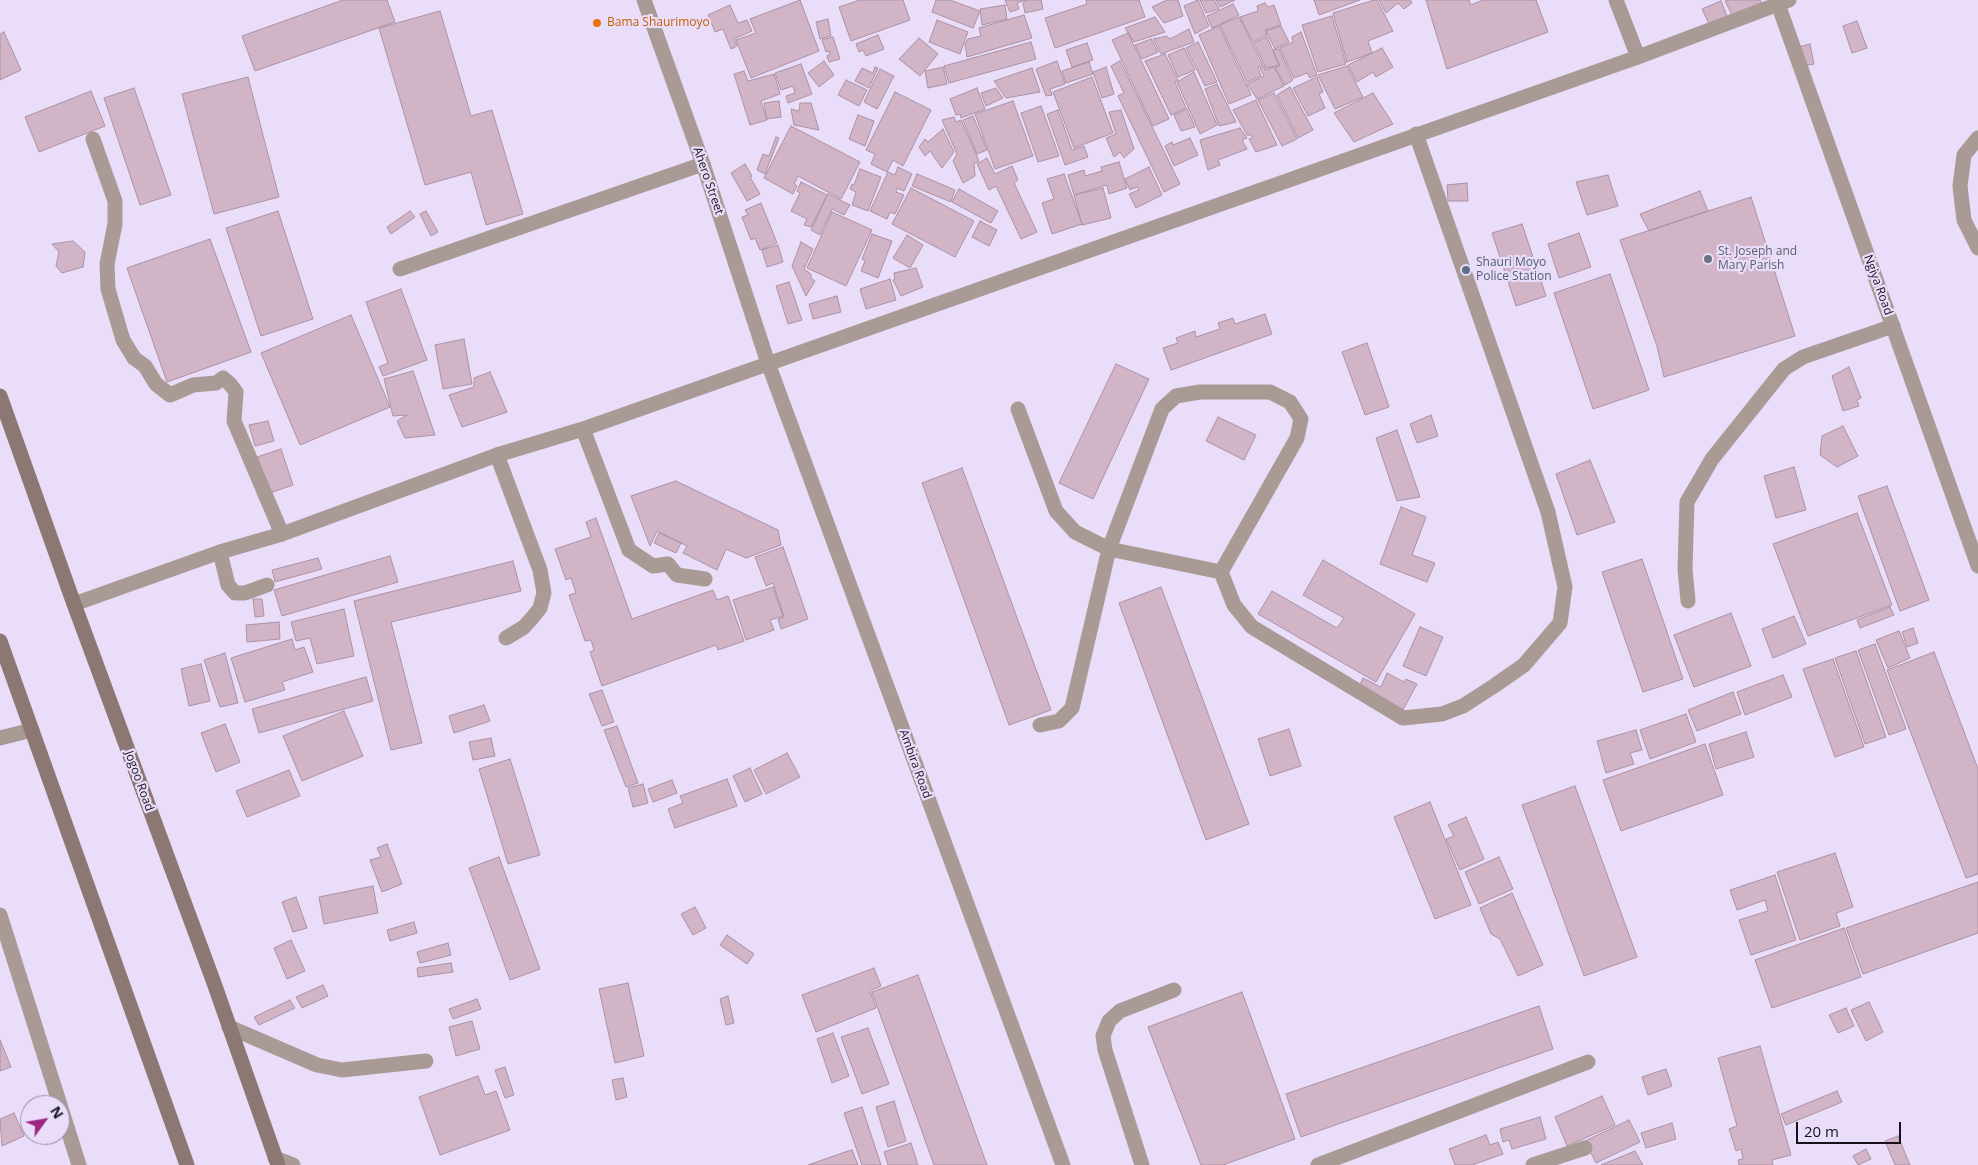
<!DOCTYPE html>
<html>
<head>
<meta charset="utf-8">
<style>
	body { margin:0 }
	#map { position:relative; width:1978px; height:1165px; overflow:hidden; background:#e9ddfa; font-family:"Open Sans",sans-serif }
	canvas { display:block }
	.north { position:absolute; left:20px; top:1095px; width:50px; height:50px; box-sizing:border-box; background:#e9ddfa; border:1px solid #958ca1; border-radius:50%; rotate:58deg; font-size:14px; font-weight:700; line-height:20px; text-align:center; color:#16121b }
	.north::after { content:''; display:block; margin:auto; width:18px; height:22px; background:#9d2780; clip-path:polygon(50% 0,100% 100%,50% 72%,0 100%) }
	.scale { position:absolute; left:1796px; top:1122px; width:105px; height:22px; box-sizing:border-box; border:2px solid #16121b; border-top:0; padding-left:6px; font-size:15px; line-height:18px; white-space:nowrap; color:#16121b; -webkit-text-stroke:4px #e9ddfa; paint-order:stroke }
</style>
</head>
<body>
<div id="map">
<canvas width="1978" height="1165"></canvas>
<div class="north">N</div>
<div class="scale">20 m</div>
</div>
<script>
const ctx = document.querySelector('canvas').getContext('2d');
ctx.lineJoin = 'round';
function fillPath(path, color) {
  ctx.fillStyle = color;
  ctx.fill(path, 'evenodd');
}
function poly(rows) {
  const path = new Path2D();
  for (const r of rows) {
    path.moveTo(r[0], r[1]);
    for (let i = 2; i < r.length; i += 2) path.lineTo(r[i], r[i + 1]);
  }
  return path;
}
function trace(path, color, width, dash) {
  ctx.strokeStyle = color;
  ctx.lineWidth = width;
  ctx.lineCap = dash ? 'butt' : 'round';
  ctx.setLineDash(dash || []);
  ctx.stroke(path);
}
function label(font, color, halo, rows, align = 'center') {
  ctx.font = font + ' "Open Sans",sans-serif';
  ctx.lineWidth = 4.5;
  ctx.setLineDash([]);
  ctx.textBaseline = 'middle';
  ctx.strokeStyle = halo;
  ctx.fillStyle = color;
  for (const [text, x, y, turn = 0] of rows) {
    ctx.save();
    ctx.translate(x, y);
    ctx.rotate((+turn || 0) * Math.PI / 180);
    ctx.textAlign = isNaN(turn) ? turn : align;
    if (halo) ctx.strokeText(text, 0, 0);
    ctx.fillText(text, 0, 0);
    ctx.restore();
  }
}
const building = poly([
	[343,0,387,0,395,22,255,71,242,36,343,0],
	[800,0,819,51,751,78,736,40,756,33,750,19,800,0],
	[860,0,903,0,910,20,851,41,839,7,860,0],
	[936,0,950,0,980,11,973,28,932,12,936,0],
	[1005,0,1026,0,1017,3,1019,9,1010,12,1005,0],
	[1027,0,1041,0,1043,9,1025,13,1023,3,1027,0],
	[1086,0,1139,0,1145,17,1055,48,1045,18,1087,4,1086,0],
	[1167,0,1178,0,1183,16,1164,23,1152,7,1167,0],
	[1198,0,1209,26,1195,34,1184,6,1198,0],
	[1200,0,1214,0,1219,9,1206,13,1200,0],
	[1216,0,1235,0,1220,7,1216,0],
	[1314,0,1360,0,1319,15,1314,0],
	[1374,0,1377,0,1393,31,1368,41,1372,53,1347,62,1333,13,1374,0],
	[1379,0,1410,0,1412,3,1404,9,1398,3,1386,13,1379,0],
	[1426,0,1469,0,1471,5,1483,0,1536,0,1548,32,1447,69,1426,0],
	[1728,0,1760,0,1762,3,1733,17,1725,1,1728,0],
	[1721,1,1728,19,1710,26,1702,9,1721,1],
	[1265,3,1268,7,1274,5,1281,25,1265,30,1267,35,1253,42,1240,17,1258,11,1257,6,1265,3],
	[1233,4,1239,15,1212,28,1207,16,1233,4],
	[730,5,738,23,747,20,752,31,734,39,737,46,731,49,723,29,715,32,708,15,730,5],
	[1005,5,1007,19,982,25,980,9,1005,5],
	[440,11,471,116,492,110,523,214,486,225,471,172,425,185,379,28,440,11],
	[1024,15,1032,38,967,57,965,44,968,39,981,36,979,28,1024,15],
	[1332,16,1346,64,1318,72,1302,25,1332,16],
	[1155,17,1165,32,1134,42,1125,28,1155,17],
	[1239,17,1263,65,1258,67,1261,76,1247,82,1220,25,1239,17],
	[828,19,831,36,820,39,816,22,828,19],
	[937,20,968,32,960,54,929,42,937,20],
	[1857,21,1867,48,1852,53,1843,26,1857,21],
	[1219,26,1251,95,1229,104,1199,35,1219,26],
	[1281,26,1289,42,1275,49,1266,31,1281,26],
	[1189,29,1194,42,1161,54,1153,39,1167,36,1170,39,1189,29],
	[4,32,21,70,0,80,0,34,4,32],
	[1301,32,1317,75,1310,78,1307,73,1294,78,1280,48,1293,42,1292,37,1301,32],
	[1128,33,1169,119,1153,126,1112,40,1128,33],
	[878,35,884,49,866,56,863,50,859,52,856,44,878,35],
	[833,37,840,59,829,62,827,56,830,54,829,51,826,52,822,40,833,37],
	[1267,37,1279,65,1266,68,1254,43,1267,37],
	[919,38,938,54,920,76,899,59,919,38],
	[1151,39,1158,52,1142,59,1135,45,1151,39],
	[1031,42,1036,59,949,83,944,66,1031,42],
	[1198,42,1217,82,1205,86,1186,48,1198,42],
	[1087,43,1093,60,1072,67,1066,50,1087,43],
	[1810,44,1814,64,1803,66,1798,47,1810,44],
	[1184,48,1195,70,1178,77,1168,55,1184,48],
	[1382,48,1393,67,1376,77,1373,72,1357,82,1348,65,1382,48],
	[1279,49,1293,80,1285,85,1275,67,1280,66,1273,50,1279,49],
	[1165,54,1178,80,1175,82,1186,108,1171,115,1145,61,1165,54],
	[824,61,834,75,819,87,808,73,824,61],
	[1057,61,1065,84,1050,89,1052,95,1046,96,1036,69,1057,61],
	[1120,61,1180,184,1164,192,1118,96,1124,93,1111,66,1120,61],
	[1089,62,1093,74,1066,83,1062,71,1089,62],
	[801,64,812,94,788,103,786,96,795,93,793,86,781,90,775,73,801,64],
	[1264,66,1265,70,1274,67,1284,86,1257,99,1247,84,1264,76,1260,68,1264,66],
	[1347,66,1363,97,1335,109,1318,75,1347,66],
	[875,67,878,68,869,88,855,81,862,68,873,73,875,67],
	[943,67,947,84,928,88,925,71,943,67],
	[1106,67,1114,94,1102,98,1093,72,1106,67],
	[1032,68,1040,92,1006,98,994,81,1032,68],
	[880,69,894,76,877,109,864,102,880,69],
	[744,71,748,81,774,74,780,94,761,101,767,120,750,125,734,74,744,71],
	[1194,72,1217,125,1200,134,1177,82,1194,72],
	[248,77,279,197,214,214,182,94,248,77],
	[1092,77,1113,133,1074,148,1053,92,1092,77],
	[1317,77,1323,92,1319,94,1325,108,1308,116,1293,88,1317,77],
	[846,80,867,90,859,106,838,95,846,80],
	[1217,84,1236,122,1219,126,1205,89,1217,84],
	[1290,87,1313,130,1298,138,1277,95,1290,87],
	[134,88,171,195,140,205,104,98,134,88],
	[977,88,985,109,961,118,960,114,956,115,950,99,977,88],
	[996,88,1003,98,986,106,981,93,996,88],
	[91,91,105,126,39,152,25,117,91,91],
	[895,92,931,110,903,166,893,160,887,172,871,164,875,154,866,150,895,92],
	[1274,93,1297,139,1282,146,1258,100,1274,93],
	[1373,93,1393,124,1354,142,1334,113,1373,93],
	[1256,100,1277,145,1256,152,1249,139,1253,138,1251,135,1247,135,1233,110,1256,100],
	[779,101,781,117,767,119,764,103,779,101],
	[1013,101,1033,156,995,169,975,114,1013,101],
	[800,103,811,103,819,130,794,125,791,109,799,111,800,103],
	[1041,106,1059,156,1038,162,1021,113,1041,106],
	[1187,109,1195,127,1181,131,1174,115,1187,109],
	[1058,110,1072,150,1084,146,1088,157,1065,165,1047,114,1058,110],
	[1121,110,1134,149,1124,158,1120,152,1114,157,1106,138,1116,134,1109,112,1121,110],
	[858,115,874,121,865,146,849,139,858,115],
	[973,116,987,150,977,154,963,120,973,116],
	[954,117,956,122,961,120,979,161,974,164,975,176,963,183,953,161,957,154,942,120,954,117],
	[791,126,860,162,841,199,798,176,794,184,797,186,793,194,764,178,791,126],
	[1240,128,1247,138,1242,140,1247,149,1218,160,1220,165,1208,170,1200,140,1240,128],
	[943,129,954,152,942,168,930,151,925,156,919,147,925,139,928,142,943,129],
	[776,137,779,138,765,174,757,170,763,154,769,156,776,137],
	[1190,138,1198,155,1174,166,1165,146,1172,142,1173,145,1190,138],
	[987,158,995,174,1012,166,1018,180,1014,183,1037,232,1021,239,996,186,989,190,977,164,987,158],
	[1119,162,1127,188,1109,194,1107,185,1074,195,1068,175,1084,170,1085,176,1102,171,1101,167,1119,162],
	[745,164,752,176,750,177,760,194,747,201,731,173,745,164],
	[898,167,912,174,904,191,897,188,896,192,904,195,895,214,890,212,887,219,870,211,888,172,895,175,898,167],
	[1149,167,1162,195,1136,208,1129,194,1139,190,1137,187,1130,190,1125,179,1149,167],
	[860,169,881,177,868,211,852,205,856,192,850,189,852,184,854,185,860,169],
	[917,174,955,190,951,202,912,186,917,174],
	[1064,174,1082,224,1052,234,1042,203,1054,199,1047,179,1064,174],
	[1608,175,1618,206,1587,215,1576,182,1608,175],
	[801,182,827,195,811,227,804,225,807,219,791,211,800,193,797,191,801,182],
	[1467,183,1468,201,1448,201,1447,185,1467,183],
	[911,188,974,221,955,257,892,224,911,188],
	[1103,188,1111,218,1082,225,1074,195,1103,188],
	[959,189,998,211,991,223,952,202,959,189],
	[1700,191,1708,211,1649,231,1640,214,1700,191],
	[828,194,850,205,844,215,832,209,820,235,811,230,828,194],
	[1751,197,1795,336,1664,377,1657,346,1620,240,1751,197],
	[761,203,777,243,760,250,755,238,751,240,742,217,748,215,745,210,761,203],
	[278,211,313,319,261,336,226,228,278,211],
	[410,211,415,217,391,234,387,227,410,211],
	[426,211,438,232,431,236,420,214,426,211],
	[832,212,872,230,846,286,807,268,832,212],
	[980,221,997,230,989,246,972,237,980,221],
	[1522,224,1546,296,1516,306,1492,233,1522,224],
	[1579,233,1591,267,1559,278,1548,244,1579,233],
	[872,234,892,241,878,278,861,271,865,261,862,259,872,234],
	[907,235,923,245,910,268,893,258,907,235],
	[210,239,251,352,167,382,127,268,210,239],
	[73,241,85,252,83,267,62,273,56,266,59,252,52,244,73,241],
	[801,242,813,249,804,269,811,274,811,278,815,281,806,296,792,266,801,242],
	[778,245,783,262,767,267,762,250,778,245],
	[916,268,923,287,901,296,893,280,895,278,894,273,916,268],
	[1610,274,1649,390,1593,409,1554,293,1610,274],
	[890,279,896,300,866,309,860,289,890,279],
	[789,282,802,320,788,324,776,286,789,282],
	[401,289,427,360,383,376,379,367,388,363,366,302,401,289],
	[837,296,841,312,813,319,809,304,837,296],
	[1265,314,1272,334,1171,370,1163,348,1178,343,1176,338,1195,331,1196,337,1220,329,1218,323,1233,318,1235,324,1265,314],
	[351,315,390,407,300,445,261,353,351,315],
	[464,339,472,384,443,389,435,345,464,339],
	[1367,343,1389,407,1365,415,1342,352,1367,343],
	[1116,364,1149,379,1093,499,1059,483,1116,364],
	[1849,367,1861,398,1857,400,1859,406,1843,411,1832,376,1849,367],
	[413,371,435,435,405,438,397,421,407,415,393,416,384,379,413,371],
	[490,372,507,412,462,427,449,395,474,387,474,378,490,372],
	[1431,415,1438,436,1417,443,1410,424,1431,415],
	[1218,417,1256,435,1244,460,1206,441,1218,417],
	[268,421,274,441,255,446,249,425,268,421],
	[1843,426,1858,456,1837,467,1820,455,1822,436,1843,426],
	[1397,430,1420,497,1397,501,1376,438,1397,430],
	[281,449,293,485,270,493,257,457,281,449],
	[1590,460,1615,522,1577,535,1556,474,1590,460],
	[1794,467,1806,510,1776,518,1764,476,1794,467],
	[962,468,1051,710,1009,725,922,483,962,468],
	[676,481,778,530,781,545,746,558,726,549,717,570,683,553,687,546,657,531,650,546,631,496,676,481],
	[1887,486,1929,600,1900,611,1858,496,1887,486],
	[1401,507,1426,517,1412,555,1435,563,1427,582,1380,564,1401,507],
	[1857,513,1892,605,1808,636,1773,544,1857,513],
	[596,518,632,619,713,590,717,600,728,596,744,641,718,650,716,645,602,686,590,652,594,650,591,640,585,641,569,595,576,593,571,578,566,580,555,549,591,537,586,522,596,518],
	[659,533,681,543,676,553,654,543,659,533],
	[783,547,808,619,781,629,778,619,784,617,773,583,766,586,755,557,783,547],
	[390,556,398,582,282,616,274,590,390,556],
	[318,558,322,569,275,582,272,570,318,558],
	[1642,559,1683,679,1643,692,1602,572,1642,559],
	[1323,560,1415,614,1376,682,1258,614,1272,591,1337,628,1344,618,1303,595,1323,560],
	[513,561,521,591,391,622,422,743,391,750,354,601,513,561],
	[773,587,783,616,770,620,774,630,746,640,733,600,773,587],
	[1161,587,1249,824,1206,840,1119,603,1161,587],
	[253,599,262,599,264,616,255,617,253,599],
	[1890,607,1894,615,1860,628,1857,620,1890,607],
	[344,609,354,656,317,664,310,638,296,641,291,622,344,609],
	[1731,613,1751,666,1694,687,1674,635,1731,613],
	[1794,616,1806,644,1773,658,1762,629,1794,616],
	[279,622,280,639,247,642,246,625,279,622],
	[1420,627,1443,637,1426,676,1403,666,1420,627],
	[1913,628,1918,643,1907,647,1902,632,1913,628],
	[1899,631,1910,658,1888,668,1876,640,1899,631],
	[292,639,295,650,304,647,313,672,282,682,285,690,245,702,231,658,292,639],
	[1875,644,1906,729,1889,735,1858,650,1875,644],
	[1856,651,1886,737,1865,744,1835,658,1856,651],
	[1934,652,1978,769,1978,874,1966,878,1887,670,1934,652],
	[225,653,238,703,220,707,204,660,225,653],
	[1833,659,1864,747,1835,757,1803,669,1833,659],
	[201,664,210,701,189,706,181,669,201,664],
	[1387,673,1404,682,1406,679,1417,684,1403,710,1359,687,1363,678,1381,687,1387,673],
	[1783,675,1792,697,1745,715,1737,692,1783,675],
	[366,677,373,701,259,733,252,709,366,677],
	[602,690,614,722,602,726,589,694,602,690],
	[1733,692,1741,714,1697,731,1688,710,1733,692],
	[484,705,490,721,454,733,449,716,484,705],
	[344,711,363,756,302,781,283,736,344,711],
	[1686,714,1696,742,1650,759,1640,730,1686,714],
	[225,724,240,762,216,772,201,733,225,724],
	[617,726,638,783,626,787,604,730,617,726],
	[1289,729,1301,766,1270,776,1258,739,1289,729],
	[1636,730,1642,750,1630,753,1634,764,1606,773,1597,741,1636,730],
	[1746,732,1754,757,1716,769,1709,744,1746,732],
	[491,738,495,756,473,760,469,742,491,738],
	[1705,744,1723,795,1621,831,1603,780,1705,744],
	[787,753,800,777,766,794,754,770,787,753],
	[510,759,540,855,508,864,479,769,510,759],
	[750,768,762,794,745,802,733,776,750,768],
	[289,770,300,796,247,817,236,791,289,770],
	[727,779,737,806,675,828,668,809,683,803,680,796,727,779],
	[672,780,677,793,653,802,648,789,672,780],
	[643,784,648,803,633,807,628,788,643,784],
	[1575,786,1637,957,1584,976,1522,805,1575,786],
	[1430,802,1471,905,1435,919,1394,817,1430,802],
	[1466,817,1484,859,1460,870,1446,839,1454,836,1448,825,1466,817],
	[387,844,402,884,382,892,370,860,381,857,377,848,387,844],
	[1835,853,1853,907,1836,913,1840,926,1800,940,1777,872,1835,853],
	[499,857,540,969,510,980,469,868,499,857],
	[1499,857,1513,889,1479,904,1465,872,1499,857],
	[1775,875,1796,940,1751,955,1739,920,1768,911,1765,900,1737,910,1730,890,1775,875],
	[1978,882,1978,933,1863,974,1846,928,1978,882],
	[373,886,378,913,324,924,319,897,373,886],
	[1512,893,1543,965,1518,976,1500,939,1491,934,1480,908,1512,893],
	[296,897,307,928,293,932,282,902,296,897],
	[695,907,706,928,693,935,681,914,695,907],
	[414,922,417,933,390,941,387,930,414,922],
	[1844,928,1861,977,1772,1008,1755,960,1844,928],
	[727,935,754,954,747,964,720,945,727,935],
	[291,940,305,971,287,979,274,948,291,940],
	[448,943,451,955,420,963,417,952,448,943],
	[451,963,453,972,418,977,417,968,451,963],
	[874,968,881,986,870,991,876,1008,816,1032,802,995,874,968],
	[918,975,987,1165,934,1165,872,992,918,975],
	[628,983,644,1056,615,1063,599,989,628,983],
	[323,985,328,996,302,1008,296,997,323,985],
	[1242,992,1295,1139,1223,1165,1201,1165,1148,1027,1242,992],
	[728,996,734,1023,726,1025,720,999,728,996],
	[477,999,481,1009,453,1019,449,1009,477,999],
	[290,1000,295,1008,259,1025,254,1017,290,1000],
	[1869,1002,1883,1032,1866,1041,1851,1010,1869,1002],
	[1539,1006,1553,1049,1301,1137,1286,1094,1539,1006],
	[1846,1008,1854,1026,1838,1033,1829,1015,1846,1008],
	[472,1021,480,1049,456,1056,449,1027,472,1021],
	[868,1028,889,1084,862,1094,841,1037,868,1028],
	[833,1033,849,1076,832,1083,817,1039,833,1033],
	[0,1040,11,1067,0,1071,0,1040],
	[1760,1046,1791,1155,1772,1160,1773,1165,1739,1165,1738,1160,1743,1159,1741,1149,1736,1151,1729,1129,1737,1126,1718,1058,1760,1046],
	[505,1067,514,1095,505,1098,495,1070,505,1067],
	[1666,1069,1672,1086,1648,1095,1642,1077,1666,1069],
	[478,1076,485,1095,496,1091,510,1130,440,1155,419,1097,478,1076],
	[623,1078,627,1097,616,1100,612,1080,623,1078],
	[1837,1091,1842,1102,1786,1125,1781,1114,1837,1091],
	[1602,1096,1615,1125,1567,1146,1555,1117,1602,1096],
	[894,1101,906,1141,888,1147,876,1107,894,1101],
	[862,1107,881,1165,862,1165,844,1113,862,1107],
	[14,1113,24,1136,2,1146,0,1119,14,1113],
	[1540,1117,1546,1139,1512,1149,1509,1140,1503,1142,1500,1129,1540,1117],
	[1629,1120,1640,1142,1596,1163,1585,1141,1629,1120],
	[1672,1123,1676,1139,1646,1148,1641,1133,1672,1123],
	[1486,1135,1490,1145,1498,1142,1503,1154,1472,1165,1455,1165,1449,1149,1486,1135],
	[1898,1136,1910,1165,1895,1165,1885,1141,1898,1136],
	[911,1143,918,1165,888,1165,884,1152,911,1143],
	[1866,1149,1871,1159,1858,1165,1853,1156,1866,1149],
	[852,1150,858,1165,808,1165,848,1151,852,1150],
	[1635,1151,1643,1165,1601,1165,1635,1151]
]);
fillPath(building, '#d1b5c7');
trace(building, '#ac91a3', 1);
trace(poly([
	[1978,138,1964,155,1960,186,1964,220,1978,248],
	[93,139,115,201,115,224,107,264,108,289,123,340,134,358,145,366,156,384,170,395,193,385,216,383,223,378,230,384,236,392,234,421,282,534],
	[400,269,703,164],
	[583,429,629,550,653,566,668,564,677,575,705,579],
	[497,455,540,570,544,593,540,608,533,617,524,627,506,638],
	[220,552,228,585,235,593,245,593,267,585],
	[1688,601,1685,569,1687,502,1712,459,1784,369,1803,357,1893,326],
	[229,1027,317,1065,342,1070,426,1061],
	[275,1158,293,1165],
	[1142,1165,1105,1050,1103,1036,1109,1021,1120,1011,1174,990],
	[1318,1165,1588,1062],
	[1533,1165,1585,1148]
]), '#a99a96', 15);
trace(poly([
	[1778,4,1978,566],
	[1018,409,1056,511,1075,532,1109,549,1221,572,1234,605,1252,627,1403,718,1442,714,1463,706,1494,686,1524,665,1560,623,1565,587,1548,512,1416,134],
	[1040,725,1059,721,1072,708,1109,549,1162,409,1176,396,1200,392,1270,392,1290,402,1301,419,1297,438,1221,572],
	[0,738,32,730],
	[0,915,79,1165]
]), '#a99a96', 15);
trace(poly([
	[644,0,703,164,768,363,1063,1165],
	[1616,0,1638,57],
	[74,604,220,552,282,534,497,455,583,429,1638,57,1789,0]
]), '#a99a96', 15);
trace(poly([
	[0,396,74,604,214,983,278,1165],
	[0,641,187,1165]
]), '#8c7772', 15);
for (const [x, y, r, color] of [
	[597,23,5,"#e8710a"],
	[1708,259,5,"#6b7280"],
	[1466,270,5,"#5c6f8a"]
]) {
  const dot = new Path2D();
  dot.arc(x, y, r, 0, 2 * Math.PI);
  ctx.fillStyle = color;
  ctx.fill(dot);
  trace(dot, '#e9ddfa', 2);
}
label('12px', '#c56008', '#e9ddfa', [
	["Bama Shaurimoyo",607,23]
], 'left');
label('12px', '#16121b', '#e9ddfa', [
	["Ahero Street",708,181,71],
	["Ngiya Road",1878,285,70],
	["Ambira Road",915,764,70],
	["Jogoo Road",139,781,70]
]);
label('12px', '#5b616d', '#e9ddfa', [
	["St. Joseph and",1718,252],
	["Mary Parish",1718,266]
], 'left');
label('12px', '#4e5e75', '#e9ddfa', [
	["Shauri Moyo",1476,263],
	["Police Station",1476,277]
], 'left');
</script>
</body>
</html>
